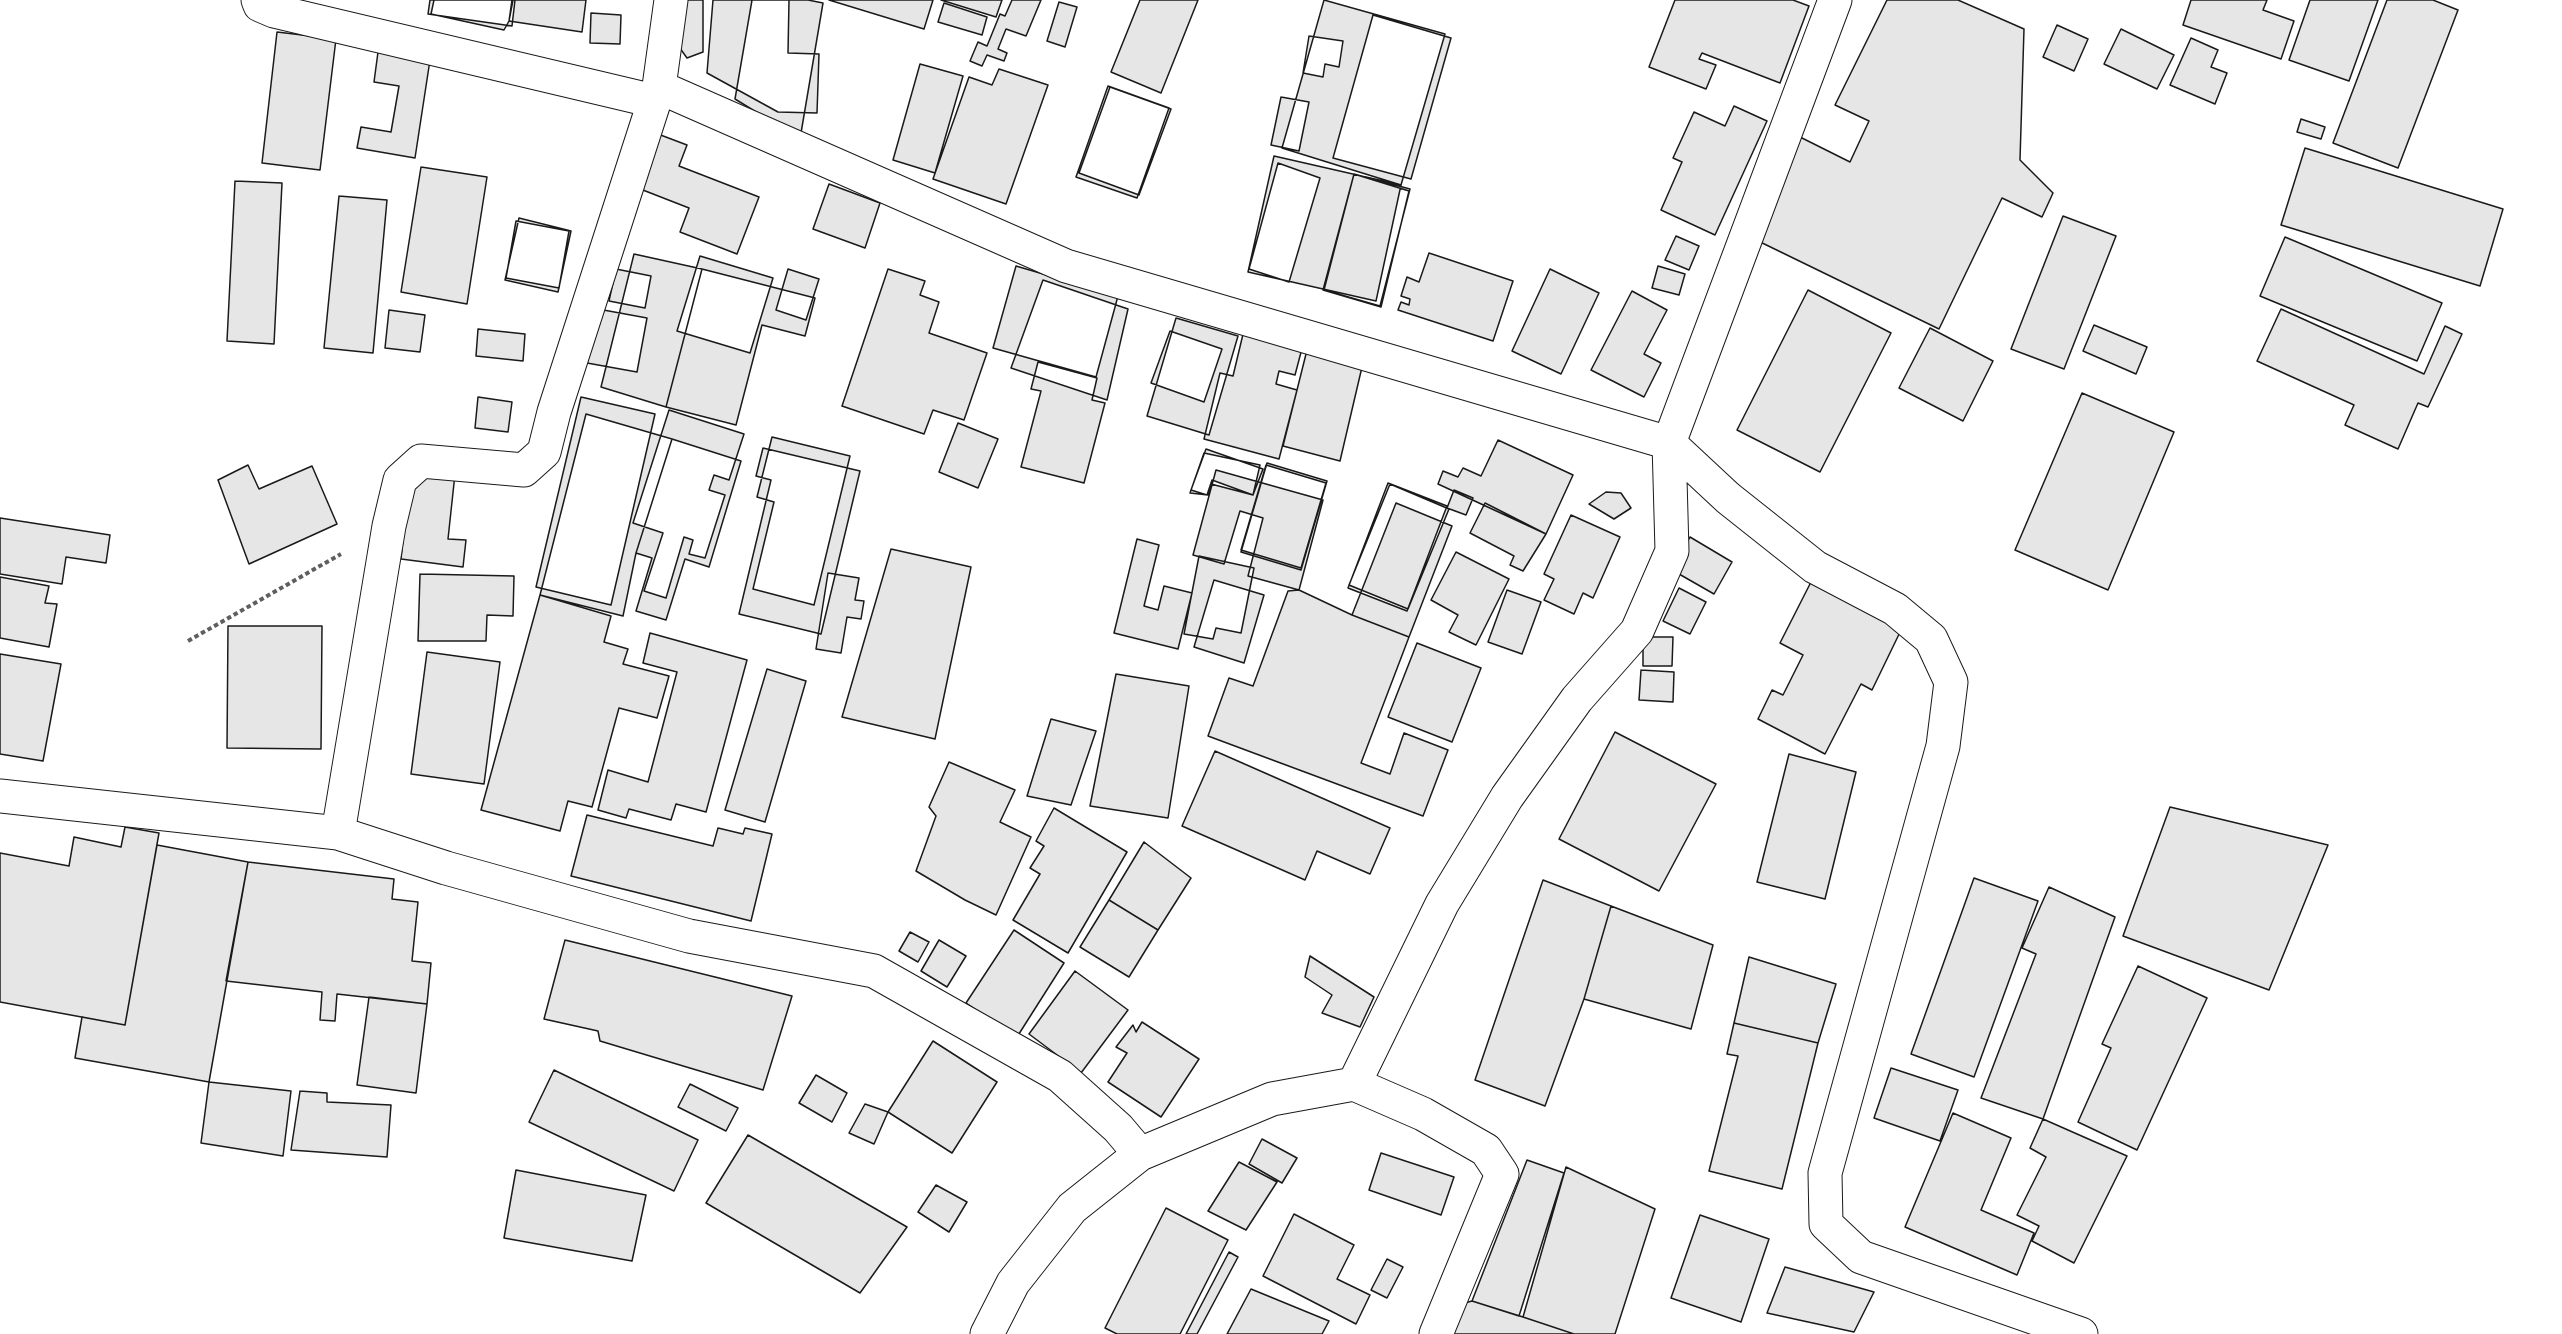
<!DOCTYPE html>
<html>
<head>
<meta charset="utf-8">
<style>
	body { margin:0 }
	canvas { display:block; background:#fff }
</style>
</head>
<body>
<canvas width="2562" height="1334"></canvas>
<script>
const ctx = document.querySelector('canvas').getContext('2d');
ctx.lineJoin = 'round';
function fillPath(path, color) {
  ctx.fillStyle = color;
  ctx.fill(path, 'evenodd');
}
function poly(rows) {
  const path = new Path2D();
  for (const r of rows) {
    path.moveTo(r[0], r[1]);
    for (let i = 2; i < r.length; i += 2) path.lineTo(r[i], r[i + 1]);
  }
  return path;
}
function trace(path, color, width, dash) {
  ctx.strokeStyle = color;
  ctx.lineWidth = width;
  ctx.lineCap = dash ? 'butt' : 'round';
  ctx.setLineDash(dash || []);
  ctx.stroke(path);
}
const building = poly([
	[430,0,515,0,512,26,428,14,430,0],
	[434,0,513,0,509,21,504,30,431,14,434,0],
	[512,0,586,0,582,32,509,21,512,0],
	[677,0,703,0,703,52,687,58,677,44,677,0],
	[713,0,789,0,788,53,819,54,817,113,778,112,707,73,713,0],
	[752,0,808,0,823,3,800,139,735,99,752,0],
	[829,0,933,0,924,29,829,0],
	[941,0,1002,0,996,17,941,0],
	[1012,0,1041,0,1026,36,1006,29,998,49,1007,53,1004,61,987,55,982,66,970,61,978,42,987,46,1000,14,1005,16,1012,0],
	[1140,0,1198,0,1161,93,1111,72,1140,0],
	[1324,0,1445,34,1401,185,1282,148,1324,0],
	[1675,0,1793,0,1809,6,1780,83,1702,53,1699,59,1716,65,1706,89,1649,67,1675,0],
	[1887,0,1958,0,2024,29,2020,160,2053,193,2042,217,2002,198,1939,329,1752,238,1800,137,1850,162,1869,121,1835,105,1887,0],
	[2191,0,2267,0,2263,10,2294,21,2281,59,2183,25,2191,0],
	[2310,0,2378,0,2349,81,2289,60,2310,0],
	[2387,0,2433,0,2458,10,2398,168,2333,143,2387,0],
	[1059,2,1077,7,1065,47,1047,41,1059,2],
	[944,3,987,17,982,35,938,22,944,3],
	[591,13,621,15,620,44,590,43,591,13],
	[1373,15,1451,38,1411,179,1333,158,1373,15],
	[2057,25,2088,39,2074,71,2043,57,2057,25],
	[2121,29,2174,55,2157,89,2104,64,2121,29],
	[277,32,336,39,320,170,262,163,277,32],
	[1309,36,1343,41,1339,67,1325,64,1323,77,1303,73,1309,36],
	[2191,38,2218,50,2211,67,2227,73,2215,104,2170,85,2191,38],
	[378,52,430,60,415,158,357,148,361,127,391,132,399,86,374,82,378,52],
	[920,64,963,76,935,173,893,160,920,64],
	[999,69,1048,85,1006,204,933,179,969,77,992,85,999,69],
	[1108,86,1169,108,1137,198,1076,177,1108,86],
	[1110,87,1171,109,1139,195,1079,173,1110,87],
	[1281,97,1309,102,1299,151,1271,145,1281,97],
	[1734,106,1767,121,1715,235,1661,210,1682,162,1673,158,1694,112,1725,126,1734,106],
	[2301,119,2325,127,2321,139,2297,132,2301,119],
	[650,131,687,145,679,166,759,197,737,254,680,232,689,208,630,185,650,131],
	[2305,148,2503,209,2480,286,2281,225,2305,148],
	[1274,156,1401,185,1376,301,1248,272,1274,156],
	[1278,163,1320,178,1289,282,1249,269,1278,163],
	[421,167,487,177,467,304,401,292,421,167],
	[1354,174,1409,191,1381,307,1323,290,1354,174],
	[1354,174,1410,189,1380,306,1324,290,1354,174],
	[235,181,282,183,274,344,227,341,235,181],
	[829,184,880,203,865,248,813,229,829,184],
	[339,196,387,200,373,353,324,348,339,196],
	[2063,216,2116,236,2064,369,2011,349,2063,216],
	[519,218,571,231,558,292,505,280,519,218],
	[516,221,569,231,559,288,506,278,516,221],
	[1676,236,1699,246,1689,270,1665,260,1676,236],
	[2285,237,2442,303,2417,361,2260,296,2285,237],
	[1429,253,1513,281,1493,341,1398,310,1401,302,1409,305,1410,299,1401,296,1407,277,1419,282,1429,253],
	[634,254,702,269,666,407,601,387,634,254],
	[700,256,773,278,750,353,677,331,700,256],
	[1016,266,1118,296,1096,377,993,348,1016,266],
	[1658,266,1685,274,1679,295,1652,288,1658,266],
	[616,269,651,276,645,308,609,301,616,269],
	[702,269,815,298,805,336,762,325,736,425,666,407,702,269],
	[788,269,819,279,806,320,776,310,788,269],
	[888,269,925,281,920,295,939,302,929,333,987,353,964,420,933,410,924,434,842,406,888,269],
	[1550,269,1599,293,1561,374,1512,351,1550,269],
	[1043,280,1128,309,1107,400,1011,368,1043,280],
	[1808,290,1891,333,1820,472,1737,430,1808,290],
	[1632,291,1667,310,1644,354,1661,363,1644,397,1591,370,1632,291],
	[598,309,647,318,637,372,587,363,598,309],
	[2281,309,2424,374,2445,326,2462,334,2428,407,2418,403,2398,449,2345,425,2354,405,2257,361,2281,309],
	[389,310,425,315,420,352,385,348,389,310],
	[1176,318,1238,336,1209,435,1147,416,1176,318],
	[2094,325,2147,347,2136,374,2083,351,2094,325],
	[1930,328,1993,361,1963,421,1899,388,1930,328],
	[478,329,525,334,523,361,476,356,478,329],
	[1244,330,1305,337,1295,375,1279,371,1276,384,1297,390,1279,459,1204,439,1220,373,1233,376,1244,330],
	[1170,331,1222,349,1204,402,1151,383,1170,331],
	[1309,342,1362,367,1340,461,1283,446,1309,342],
	[1038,362,1097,378,1092,400,1105,403,1084,483,1021,467,1041,391,1031,389,1038,362],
	[2082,393,2174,432,2108,590,2015,550,2082,393],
	[478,397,512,402,508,432,475,428,478,397],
	[581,397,655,414,611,605,536,587,581,397],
	[669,410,744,434,729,480,714,475,709,490,725,495,705,558,689,554,693,540,684,537,666,598,644,591,663,533,633,523,669,410],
	[586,414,672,439,636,553,623,616,540,595,586,414],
	[958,423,998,439,978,488,939,472,958,423],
	[772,437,850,456,814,605,753,589,774,502,757,497,772,437],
	[672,439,741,461,709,567,685,559,666,620,636,611,652,558,636,553,672,439],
	[1498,440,1573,475,1546,534,1438,484,1443,471,1458,477,1463,468,1481,476,1498,440],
	[763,448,860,471,821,634,739,614,771,480,756,476,763,448],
	[1206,449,1263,469,1253,495,1212,480,1207,495,1191,490,1206,449],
	[1204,453,1260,465,1253,495,1211,484,1208,495,1190,493,1204,453],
	[421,461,455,474,448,539,466,540,463,567,401,559,409,481,421,461],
	[1267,463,1327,481,1301,570,1241,552,1267,463],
	[248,465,259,489,312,466,337,524,249,564,218,480,248,465],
	[1266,465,1326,483,1301,568,1241,550,1266,465],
	[1216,470,1323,500,1299,590,1248,576,1263,518,1240,511,1224,564,1193,555,1216,470],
	[1388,483,1447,506,1407,611,1348,588,1388,483],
	[1390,484,1449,509,1408,609,1349,585,1390,484],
	[1454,490,1473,498,1466,515,1447,508,1454,490],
	[1606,492,1621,493,1631,508,1614,519,1589,504,1606,492],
	[1396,503,1452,526,1409,637,1352,615,1396,503],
	[1485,503,1546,534,1523,571,1510,565,1514,556,1470,533,1485,503],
	[1571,515,1620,537,1593,598,1583,593,1574,614,1544,600,1554,579,1544,574,1571,515],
	[0,518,110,535,106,563,66,557,62,584,0,574,0,518],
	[1690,537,1732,562,1714,594,1672,570,1690,537],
	[1137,539,1159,545,1144,606,1158,610,1164,586,1192,593,1178,649,1114,633,1137,539],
	[891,549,971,567,935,739,842,717,891,549],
	[1456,552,1509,579,1476,645,1449,632,1458,615,1431,600,1456,552],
	[1199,556,1254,568,1241,633,1216,628,1213,639,1184,634,1199,556],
	[828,573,859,578,855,600,864,601,861,619,847,617,841,653,816,649,828,573],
	[420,574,514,576,513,616,487,615,486,641,418,641,420,574],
	[0,577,49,586,45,603,57,604,49,647,0,638,0,577],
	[1214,580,1264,595,1244,663,1194,647,1214,580],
	[1812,580,1903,626,1872,690,1861,684,1825,754,1758,719,1772,690,1783,695,1803,655,1780,643,1812,580],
	[1679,588,1706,602,1690,634,1663,621,1679,588],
	[1299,590,1352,615,1409,637,1361,763,1390,774,1404,733,1448,750,1423,816,1208,736,1229,678,1253,686,1288,591,1299,590],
	[1507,590,1541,602,1522,654,1488,642,1507,590],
	[540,595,611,616,604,642,628,649,623,664,669,676,657,718,619,708,592,807,568,801,560,831,481,810,540,595],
	[228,626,322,626,321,749,227,748,228,626],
	[650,633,747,660,706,812,676,804,671,820,629,809,626,818,598,810,608,770,648,782,677,672,643,663,650,633],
	[1643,637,1673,637,1672,666,1643,666,1643,637],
	[1417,643,1481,668,1452,742,1388,717,1417,643],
	[427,652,500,662,484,784,411,774,427,652],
	[0,654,61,664,43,761,0,754,0,654],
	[767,669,806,681,765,822,725,810,767,669],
	[1641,670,1674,672,1673,702,1639,700,1641,670],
	[1116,674,1189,686,1168,818,1090,806,1116,674],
	[1051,719,1096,731,1071,805,1027,796,1051,719],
	[1615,732,1716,784,1659,891,1559,839,1615,732],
	[1215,751,1390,828,1370,874,1317,851,1305,880,1182,826,1215,751],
	[1789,754,1856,772,1825,899,1757,882,1789,754],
	[949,762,1015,790,1000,822,1031,837,996,915,965,900,916,871,936,816,929,807,949,762],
	[2170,807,2328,845,2269,990,2123,936,2170,807],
	[1054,808,1127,852,1068,953,1013,920,1040,874,1030,868,1044,846,1036,841,1054,808],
	[587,815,713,846,718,828,743,834,745,828,772,834,751,921,571,876,587,815],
	[125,827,159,833,125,1025,0,1002,0,853,69,866,74,837,121,847,125,827],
	[1144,842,1191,878,1158,930,1109,900,1144,842],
	[157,845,248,862,209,1082,75,1058,82,1017,125,1025,157,845],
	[248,862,394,879,392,899,418,902,412,961,431,963,427,1004,337,994,335,1021,320,1020,322,992,226,981,248,862],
	[1974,878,2038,901,1974,1077,1911,1054,1974,878],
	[1543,880,1611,906,1584,999,1545,1106,1475,1080,1543,880],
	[2049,887,2115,917,2043,1119,1981,1098,2036,954,2022,948,2049,887],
	[1109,900,1158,930,1129,977,1080,947,1109,900],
	[1611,906,1713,945,1691,1029,1584,999,1611,906],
	[1014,930,1064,963,1017,1037,966,1003,1014,930],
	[910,932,929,942,918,962,899,951,910,932],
	[565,940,792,996,763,1090,600,1041,598,1031,544,1019,565,940],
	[939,940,966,956,947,987,921,971,939,940],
	[1310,956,1374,997,1360,1027,1322,1013,1332,995,1305,977,1310,956],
	[1749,957,1836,984,1818,1043,1734,1023,1749,957],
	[2138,966,2207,998,2137,1150,2078,1122,2111,1048,2102,1044,2138,966],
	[1075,971,1128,1010,1081,1073,1029,1034,1075,971],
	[369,997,427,1004,416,1093,357,1085,369,997],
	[1142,1022,1199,1059,1161,1117,1108,1082,1127,1053,1116,1047,1133,1025,1136,1032,1142,1022],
	[1734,1023,1818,1043,1782,1189,1709,1171,1738,1056,1727,1054,1734,1023],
	[933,1041,997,1082,952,1153,888,1112,933,1041],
	[1891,1068,1958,1090,1940,1141,1874,1118,1891,1068],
	[554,1070,698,1140,674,1191,529,1122,554,1070],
	[816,1075,847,1093,832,1122,799,1103,816,1075],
	[209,1082,291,1091,283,1156,201,1143,209,1082],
	[690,1084,738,1108,726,1131,678,1107,690,1084],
	[300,1091,327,1093,327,1102,391,1105,387,1157,291,1150,300,1091],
	[865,1104,888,1112,874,1144,849,1133,865,1104],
	[1953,1113,2011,1138,1981,1210,2034,1233,2017,1275,1905,1227,1953,1113],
	[2043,1119,2127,1156,2074,1263,2032,1241,2039,1226,2017,1215,2046,1157,2030,1148,2043,1119],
	[748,1135,907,1227,860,1293,706,1203,748,1135],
	[1262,1139,1297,1158,1282,1183,1249,1164,1262,1139],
	[1381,1153,1454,1177,1441,1215,1369,1190,1381,1153],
	[1527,1160,1564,1173,1519,1316,1472,1301,1527,1160],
	[1239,1162,1277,1182,1246,1230,1208,1211,1239,1162],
	[1566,1167,1655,1209,1615,1334,1574,1334,1523,1317,1566,1167],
	[516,1170,646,1195,632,1261,504,1238,516,1170],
	[936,1185,967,1202,949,1232,918,1212,936,1185],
	[1166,1208,1228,1240,1180,1334,1117,1334,1105,1328,1166,1208],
	[1294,1214,1354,1245,1337,1279,1370,1295,1356,1324,1263,1276,1294,1214],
	[1700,1215,1769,1239,1741,1322,1671,1298,1700,1215],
	[1229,1252,1238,1257,1197,1334,1186,1334,1229,1252],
	[1387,1259,1403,1267,1387,1298,1371,1290,1387,1259],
	[1785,1267,1874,1292,1854,1332,1767,1313,1785,1267],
	[1251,1289,1329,1321,1322,1334,1227,1334,1251,1289],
	[1472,1301,1523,1317,1574,1334,1445,1334,1450,1307,1472,1301]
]);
fillPath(building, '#e6e6e6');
trace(building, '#1a1a1a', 1.5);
const minor = poly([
	[258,0,260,5,274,11,654,101],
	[659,87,1066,266,1669,443,1728,498,1815,567,1895,609,1931,639,1951,682,1943,746,1825,1173,1826,1224,1861,1257,2081,1334],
	[0,796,338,833,446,868,689,936,874,971,1060,1076,1118,1128,1140,1154],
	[338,833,389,526,400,480,421,461,524,470,544,452,554,412,659,87,671,0],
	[1354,1084,1423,1114,1486,1150,1502,1174,1436,1334],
	[987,1334,1013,1283,1072,1208,1140,1154,1272,1099,1354,1084,1442,904,1507,797,1577,699,1637,631,1672,551,1669,443,1835,0]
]);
trace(minor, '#1a1a1a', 35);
trace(poly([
	[188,641,341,554]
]), '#5f5f5f', 4, [4.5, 3]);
trace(minor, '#fff', 33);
</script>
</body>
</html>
